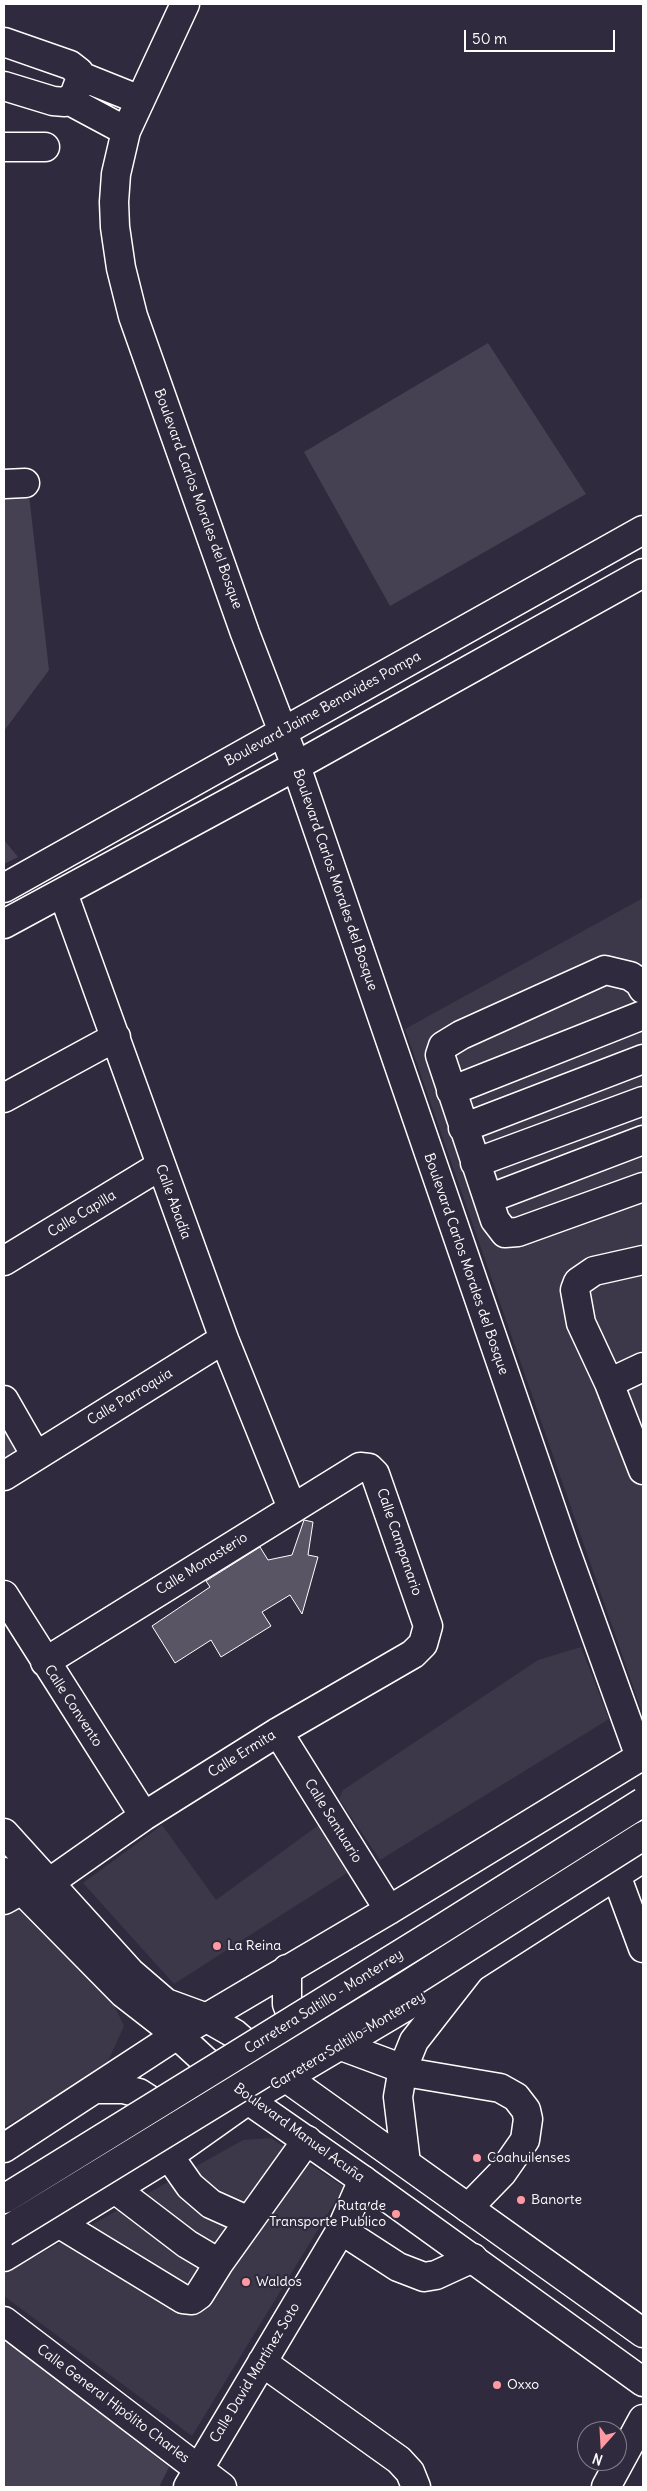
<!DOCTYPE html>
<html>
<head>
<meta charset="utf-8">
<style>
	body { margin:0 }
	#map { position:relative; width:647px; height:2491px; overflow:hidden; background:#2f2a3d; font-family:Delius,sans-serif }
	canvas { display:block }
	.frame { position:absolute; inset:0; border:5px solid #fff; pointer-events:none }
	.north { position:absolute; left:577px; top:2421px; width:50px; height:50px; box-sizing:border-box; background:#2f2a3d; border:1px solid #827f8b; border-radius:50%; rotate:199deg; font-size:14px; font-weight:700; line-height:20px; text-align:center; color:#fff }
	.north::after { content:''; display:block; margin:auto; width:18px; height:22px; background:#ff9aa2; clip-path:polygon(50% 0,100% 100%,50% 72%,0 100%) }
	.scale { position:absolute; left:464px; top:30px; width:151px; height:22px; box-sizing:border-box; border:2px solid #fff; border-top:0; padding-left:6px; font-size:15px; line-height:18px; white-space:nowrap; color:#fff; -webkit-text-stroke:4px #2f2a3d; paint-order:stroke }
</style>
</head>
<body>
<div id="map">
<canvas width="647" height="2491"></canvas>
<div class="frame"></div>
<div class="north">N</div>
<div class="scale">50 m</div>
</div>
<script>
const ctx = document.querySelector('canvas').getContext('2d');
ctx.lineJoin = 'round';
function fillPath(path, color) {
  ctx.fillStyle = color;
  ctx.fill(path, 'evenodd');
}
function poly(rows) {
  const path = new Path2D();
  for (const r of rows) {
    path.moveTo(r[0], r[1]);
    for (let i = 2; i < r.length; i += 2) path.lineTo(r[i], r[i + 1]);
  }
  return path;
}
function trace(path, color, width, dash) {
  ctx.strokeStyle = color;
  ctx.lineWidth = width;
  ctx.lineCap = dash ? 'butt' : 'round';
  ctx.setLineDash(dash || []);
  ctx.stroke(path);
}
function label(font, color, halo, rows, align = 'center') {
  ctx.font = font + ' Delius,sans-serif';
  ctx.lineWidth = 4.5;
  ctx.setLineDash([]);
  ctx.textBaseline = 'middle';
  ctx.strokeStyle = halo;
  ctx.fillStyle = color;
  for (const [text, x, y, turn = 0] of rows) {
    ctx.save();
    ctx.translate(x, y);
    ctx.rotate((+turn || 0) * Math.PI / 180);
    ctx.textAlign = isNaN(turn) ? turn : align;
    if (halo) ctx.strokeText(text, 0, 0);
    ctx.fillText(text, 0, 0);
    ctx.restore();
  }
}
fillPath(poly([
	[643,898,643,1715,405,1029],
	[581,1647,609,1719,380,1860,339,1799,343,1790,538,1660],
	[320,1824,350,1871,174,1984,83,1883,162,1825,216,1900],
	[4,1896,102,1980,124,2026,104,2070,4,2127],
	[271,2138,344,2187,192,2436,4,2296,4,2274,243,2140]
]), '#3c3749');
fillPath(poly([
	[488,343,586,494,390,606,304,452],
	[28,486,49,670,4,731,4,487],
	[4,840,18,857,4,864],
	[4,1419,22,1449,4,1462],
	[8,2342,169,2467,159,2487,4,2487,4,2343]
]), '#464152');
const building = poly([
	[304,1520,313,1522,308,1555,318,1557,302,1614,290,1595,262,1612,271,1626,221,1657,211,1640,175,1663,152,1626,210,1587,206,1581,260,1547,268,1560,292,1555,304,1520]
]);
fillPath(building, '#595564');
trace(building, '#fff', 1);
const minor = poly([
	[185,4,126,131,116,174,114,202,115,227,121,268,133,316,245,633,296,766,565,1549,640,1757],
	[4,42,70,65,79,72,80,80,74,96,65,102,53,101,4,86],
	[80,76,140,100],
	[70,101,126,131],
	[4,147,45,147],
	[4,484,25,483],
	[4,888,643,530],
	[63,893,224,1339,292,1508],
	[4,924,296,766,643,573],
	[643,989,639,982,630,976,605,970,461,1035,443,1046,440,1055,495,1220,505,1233,518,1232,643,1187],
	[451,1091,643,1015],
	[4,1098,116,1037],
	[463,1128,643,1059],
	[475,1163,643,1101],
	[488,1199,643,1140],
	[643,1260,594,1271,578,1282,575,1290,581,1323,609,1383,643,1470],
	[4,1261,160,1166],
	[609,1383,643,1367],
	[4,1400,35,1454],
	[4,1476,224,1339],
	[4,1595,144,1816],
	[278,1732,389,1910],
	[616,1875,643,1948],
	[4,1900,22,1890,50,1882,144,1816,278,1732,413,1654,423,1644,428,1626,375,1474,369,1468,360,1467,45,1662],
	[287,1969,287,2004,291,2014,309,2034,417,2074,500,2088,516,2097,526,2110,528,2119,525,2140,502,2173,468,2208],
	[97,2089,123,2089,139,2093,164,2109,171,2119,173,2136,169,2156,190,2186,211,2204,249,2221],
	[4,2148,177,2035,389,1910,643,1755],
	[115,2189,187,2244,219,2263],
	[60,2224,183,2299,192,2300,199,2295,219,2263,307,2140],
	[341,2230,398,2267,424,2277,436,2275,473,2258],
	[4,2257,169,2156,248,2100,471,1968,643,1858],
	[4,2321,222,2487],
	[262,2362,399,2460,410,2472,416,2487],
	[188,2487,341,2230,363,2180],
	[606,2487,643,2419]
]);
const major = poly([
	[4,1833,130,1972,166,2003,207,2018,235,2034,285,2077,643,2333],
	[4,1872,123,1993,177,2035,248,2100,363,2180,643,2382],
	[406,2163,398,2097,403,2068,414,2041,471,1968]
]);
trace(minor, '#fff', 31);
trace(major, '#fff', 31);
trace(minor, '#2f2a3d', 28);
trace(major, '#2f2a3d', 28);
const highwayBridge = poly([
	[4,2199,438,1931,643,1802],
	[4,2232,406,1986,643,1836]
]);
trace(highwayBridge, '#fff', 31, []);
trace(highwayBridge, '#2f2a3d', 28);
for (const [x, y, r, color] of [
	[217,1946,5,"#ff9aa2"],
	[477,2158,5,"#ff9aa2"],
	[521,2200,5,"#ff9aa2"],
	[396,2214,5,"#ff9aa2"],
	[246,2282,5,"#ff9aa2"],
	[497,2385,5,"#ff9aa2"]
]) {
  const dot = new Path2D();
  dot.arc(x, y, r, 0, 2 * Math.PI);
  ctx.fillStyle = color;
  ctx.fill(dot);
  trace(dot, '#2f2a3d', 2);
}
label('14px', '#fff', '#2f2a3d', [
	["Boulevard Carlos Morales del Bosque",198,499,70],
	["Boulevard Jaime Benavides Pompa",323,709,-29],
	["Boulevard Carlos Morales del Bosque",335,880,71],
	["Calle Abadía",173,1202,70],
	["Calle Capilla",82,1214,-31],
	["Boulevard Carlos Morales del Bosque",466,1264,71],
	["Calle Parroquia",130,1397,-31],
	["Calle Campanario",399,1542,71],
	["Calle Monasterio",202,1564,-32],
	["Calle Convento",73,1706,57],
	["Calle Ermita",242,1754,-32],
	["Calle Santuario",333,1821,58],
	["Carretera Saltillo - Monterrey",324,2002,-32],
	["Carretera Saltillo-Monterrey",348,2041,-31],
	["Boulevard Manuel Acuña",299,2133,36],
	["Calle David Martínez Soto",255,2373,-59],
	["Calle General Hipólito Charles",113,2404,37]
]);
label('14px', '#fff', '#2f2a3d', [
	["La Reina",227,1946],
	["Coahuilenses",487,2158],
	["Banorte",531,2200],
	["Ruta de",386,2206,"right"],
	["Transporte Publico",386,2222,"right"],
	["Waldos",256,2282],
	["Oxxo",507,2385]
], 'left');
</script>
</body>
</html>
